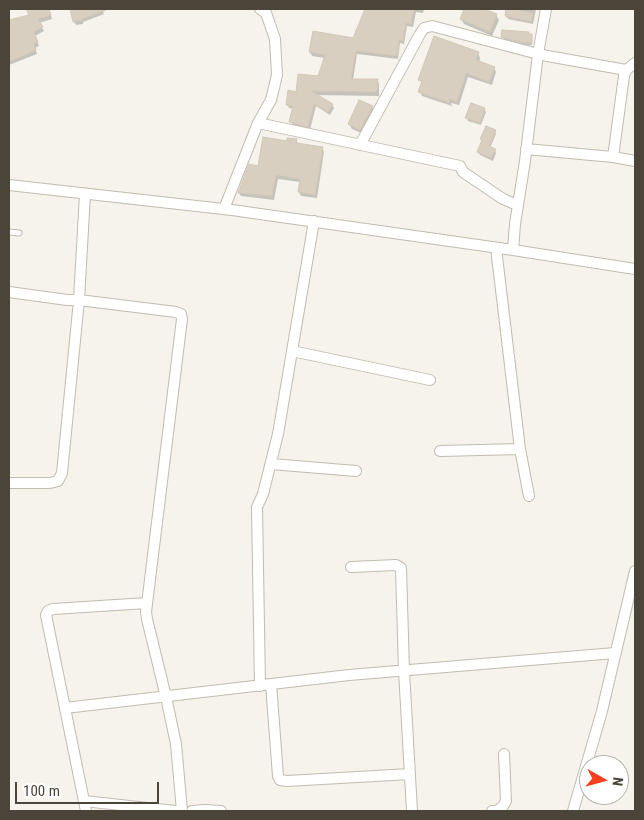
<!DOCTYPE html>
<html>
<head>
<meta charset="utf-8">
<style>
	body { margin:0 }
	#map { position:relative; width:644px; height:820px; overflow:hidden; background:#f6f3ec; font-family:"Roboto Condensed",sans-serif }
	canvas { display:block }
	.frame { position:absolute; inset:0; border:10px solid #4b4439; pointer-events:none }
	.north { position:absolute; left:579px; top:755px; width:50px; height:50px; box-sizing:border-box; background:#fff; border:1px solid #b7b4b0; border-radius:50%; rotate:97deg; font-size:14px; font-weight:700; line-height:20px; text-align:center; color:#4b4439 }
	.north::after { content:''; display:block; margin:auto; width:18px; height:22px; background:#fc3f1d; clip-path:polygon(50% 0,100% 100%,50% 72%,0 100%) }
	.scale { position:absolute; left:15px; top:782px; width:144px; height:22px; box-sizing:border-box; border:2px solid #4b4439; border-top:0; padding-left:6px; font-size:15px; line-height:18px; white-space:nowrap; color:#4b4439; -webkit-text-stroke:4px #fff; paint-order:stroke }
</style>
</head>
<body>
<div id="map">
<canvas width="644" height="820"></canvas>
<div class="frame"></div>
<div class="north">N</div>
<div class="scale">100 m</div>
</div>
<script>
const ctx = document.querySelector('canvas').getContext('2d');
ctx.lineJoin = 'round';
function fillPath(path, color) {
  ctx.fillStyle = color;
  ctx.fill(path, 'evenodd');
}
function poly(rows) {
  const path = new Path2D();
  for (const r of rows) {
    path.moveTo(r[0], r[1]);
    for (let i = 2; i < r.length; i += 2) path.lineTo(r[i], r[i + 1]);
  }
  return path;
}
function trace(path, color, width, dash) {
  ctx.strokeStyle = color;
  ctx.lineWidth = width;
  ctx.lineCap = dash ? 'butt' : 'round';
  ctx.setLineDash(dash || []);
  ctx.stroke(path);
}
fillPath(poly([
	[28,9,49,9,52,19,39,23,44,31,35,36,39,46,35,48,37,54,9,65,9,48,10,47,9,43,9,16,10,20,31,16],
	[71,9,102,9,104,14,83,22,83,24,76,25,74,22],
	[367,9,373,9,381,12,382,9,424,9,423,13,416,12,413,27,407,26,404,44,400,43,398,59,357,54,353,80,377,80,379,84,379,96,314,95,332,105,334,108,330,115,316,106,310,130,293,125,291,122,294,109,289,108,287,104,298,93,319,77,325,58,312,56,310,52,354,40],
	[465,9,480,9,496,15,499,20,492,36,464,24,461,19],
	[508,9,536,9,533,24,508,19,506,16],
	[531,35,532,38,532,45,526,45,504,39,503,37],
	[478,53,480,58,479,62,494,68,496,72,492,85,468,77,459,105,451,103,452,106,422,96,420,92,422,84,420,80],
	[372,107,375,112,363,134,352,129,349,124],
	[484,109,486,112,481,125,468,121,467,118],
	[495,131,496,134,490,148,495,150,496,153,493,161,480,155,478,152],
	[296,140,299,145,322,148,324,152,317,198,301,196,299,192,300,182,278,179,274,200,241,196,239,193,259,168]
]), '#0003');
const building = poly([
	[26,9,49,9,51,15,38,19,43,27,34,32,38,42,34,44,36,50,9,62,9,20,29,15,26,9],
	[70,9,106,9,106,10,82,19,82,20,73,22,70,9],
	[365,9,414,9,411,24,406,23,403,41,399,40,397,56,356,51,351,79,378,79,377,92,311,91,333,104,328,112,314,104,308,127,289,122,293,106,286,105,288,90,296,92,298,74,318,76,325,55,309,52,313,31,353,38,365,9],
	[464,9,484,9,497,14,490,32,460,19,464,9],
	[506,9,514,9,533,13,531,22,505,16,506,9],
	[502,30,529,32,529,34,532,34,532,43,524,43,501,37,502,30],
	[434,36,479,52,476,60,495,67,489,82,466,73,457,102,449,99,450,103,418,92,422,81,418,80,434,36],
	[359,100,373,106,360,130,348,124,359,100],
	[471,103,485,108,480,123,465,118,471,103],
	[486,126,496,130,489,146,496,149,491,158,477,152,482,140,480,139,486,126],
	[263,137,287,141,287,138,297,139,296,143,323,147,315,195,298,192,300,179,276,175,272,196,238,193,249,164,258,166,263,137]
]);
fillPath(building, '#d8cfc1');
trace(building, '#d3c7b4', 1);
const service = poly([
	[9,232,19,233]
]);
const minor = poly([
	[258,123,460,166,463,172,503,199,517,205],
	[360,145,420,34,424,28,432,26,542,55,626,70],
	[526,149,613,157,635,161],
	[613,157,624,76,626,70,635,63],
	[9,185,232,210,513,250,635,269],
	[224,209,258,123,271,100,277,75,275,39,266,13,260,9],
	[496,248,520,449,529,496],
	[513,250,515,224,525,161,538,54,546,9],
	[9,292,67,300,79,300,176,312,181,314,182,319,146,612,147,619,166,697,176,744,182,811],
	[292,351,430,380],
	[440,451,520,449],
	[271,464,356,471],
	[9,483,50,483,58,481,62,473,79,300,85,194],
	[351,567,396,565,401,568,404,671,412,811],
	[271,684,278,776,280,780,287,781,410,774],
	[260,686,257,507,263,494,278,434,314,221],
	[65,708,349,675,615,653],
	[84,801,175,811],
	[86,811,46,615,48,611,53,609,147,603],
	[192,811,205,810,221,811],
	[492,811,497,811,503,806,506,801,504,754],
	[573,811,602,711,635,571]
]);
trace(service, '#c2bbae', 7);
trace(minor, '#c2bbae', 12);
trace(service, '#fff', 5);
trace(minor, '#fff', 10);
</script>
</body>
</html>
